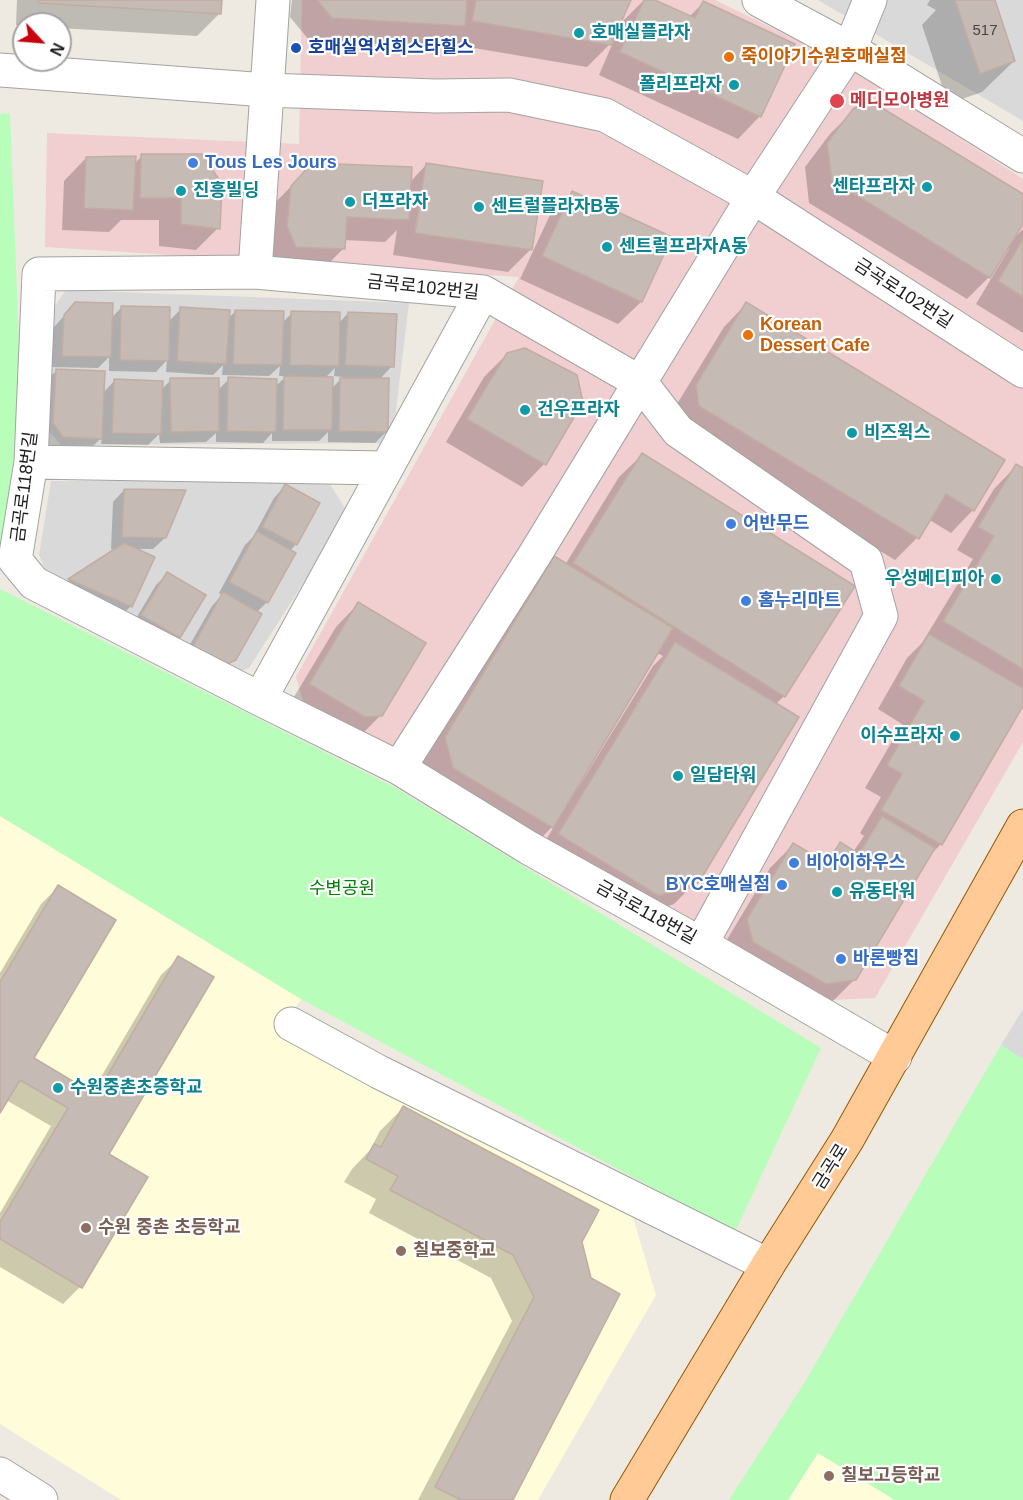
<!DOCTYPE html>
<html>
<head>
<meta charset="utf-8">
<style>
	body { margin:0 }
	#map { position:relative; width:1023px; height:1500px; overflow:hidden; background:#eee9e1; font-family:Arial,sans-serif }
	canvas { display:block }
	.north { position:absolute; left:12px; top:12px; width:60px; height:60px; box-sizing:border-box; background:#fff; border:2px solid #a4a4a4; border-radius:50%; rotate:116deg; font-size:16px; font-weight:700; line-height:24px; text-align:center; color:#1c1c1c }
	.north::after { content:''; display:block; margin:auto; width:21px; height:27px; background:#c8000e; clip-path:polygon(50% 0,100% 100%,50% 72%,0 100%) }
</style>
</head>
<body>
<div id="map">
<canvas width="1023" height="1500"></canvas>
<div class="north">N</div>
</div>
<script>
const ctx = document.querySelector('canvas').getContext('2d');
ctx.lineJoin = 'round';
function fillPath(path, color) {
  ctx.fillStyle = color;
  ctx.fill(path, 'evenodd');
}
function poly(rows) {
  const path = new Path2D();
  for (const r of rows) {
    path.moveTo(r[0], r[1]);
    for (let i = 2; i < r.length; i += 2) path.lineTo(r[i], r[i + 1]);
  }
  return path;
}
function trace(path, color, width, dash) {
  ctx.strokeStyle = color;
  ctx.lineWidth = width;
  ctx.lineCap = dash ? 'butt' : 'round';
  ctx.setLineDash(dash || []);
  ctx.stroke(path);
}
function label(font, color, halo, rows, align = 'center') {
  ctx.font = font + ' Arial,"Noto Sans KR",sans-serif';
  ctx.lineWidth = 4.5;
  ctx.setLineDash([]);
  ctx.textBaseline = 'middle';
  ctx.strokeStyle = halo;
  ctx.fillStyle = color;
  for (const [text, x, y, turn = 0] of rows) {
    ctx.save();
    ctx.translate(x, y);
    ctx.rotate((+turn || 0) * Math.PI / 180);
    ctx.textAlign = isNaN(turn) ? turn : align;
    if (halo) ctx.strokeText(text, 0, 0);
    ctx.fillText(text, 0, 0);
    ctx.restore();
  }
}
fillPath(poly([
	[818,0,1023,0,1023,121],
	[66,290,409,303,392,443,61,445,45,427,54,307],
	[51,481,328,481,348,513,249,668,229,675,46,571,39,555],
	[1023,1009,1023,1059,1001,1045]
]), '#dad9d9');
fillPath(poly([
	[302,0,715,0,842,62,1023,179,1023,742,875,998,830,1000,303,701,296,677,519,277,45,247,47,133,299,144]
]), '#f1cecf');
fillPath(poly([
	[0,816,301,999,280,1032,630,1207,656,1295,538,1500,121,1500,0,1424],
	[818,1453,895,1500,788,1500]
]), '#fffcd9');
fillPath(poly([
	[10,113,22,423,0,572,0,114],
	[0,589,394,787,821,1048,735,1232,301,999,0,816],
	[1001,1045,1023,1059,1023,1500,895,1500,818,1453,788,1500,729,1500,803,1385]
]), '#b9fdba');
fillPath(poly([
	[17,0,220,0,220,13,197,36,60,28,60,24,16,25],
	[292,0,630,0,619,25,644,0,651,0,689,17,703,3,760,116,738,139,599,75,614,40,587,67,450,44,451,38,441,48,309,40,290,17],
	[930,0,993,0,1014,61,982,92,948,104,922,25,936,10,927,5],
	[854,110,1023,196,1023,222,1015,237,1023,229,1023,333,976,304,1009,249,1007,248,989,277,967,299,809,203,805,167,830,134],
	[142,156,218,228,196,250,159,246,159,220,121,220,109,232,62,230,64,181,86,158,134,164],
	[313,164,410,182,426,165,531,249,508,272,393,255,397,230,385,242,344,240,344,248,321,271,274,269,265,250,268,210],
	[573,193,670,238,641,302,618,324,520,279,550,215],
	[76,303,111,318,121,308,168,322,181,309,227,319,235,312,282,323,292,313,339,323,348,313,392,366,379,380,387,431,375,443,328,442,328,432,319,441,272,441,272,433,263,443,216,442,216,433,206,442,160,443,159,434,148,445,101,444,102,437,89,450,51,448,42,435,45,382,56,371,103,393,115,380,162,389,171,380,218,390,229,379,275,387,286,376,279,376,280,366,269,376,222,375,223,365,213,375,166,372,167,360,156,372,109,371,109,357,98,368,51,367,53,328],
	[335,368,334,376,343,377,331,389,325,378],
	[746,304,973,510,951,533,928,519,917,538,895,560,677,428,674,409,724,327],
	[507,354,582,401,544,464,522,487,446,442,484,377],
	[642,455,784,696,775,705,697,881,674,904,636,918,536,857,556,823,529,850,430,790,423,761,531,581,554,558,565,565,619,477],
	[657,653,663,656,653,666,578,788,576,787],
	[1016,466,1023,470,1023,687,1021,689,1023,690,1023,703,941,844,928,857,855,979,832,1002,725,943,770,868,793,845,822,862,840,844,853,852,864,836,860,833,881,797,865,788,902,724,878,709,907,658,922,643,973,559,957,550,994,489],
	[285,486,296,544,290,551,294,553,267,602,256,613,235,659,222,671,180,662,212,606,222,595,219,593,245,545,253,537,274,498],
	[124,490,165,538,153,549,133,549,131,606,119,618,58,591,69,580,118,549,111,549,113,502],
	[167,574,179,637,167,648,131,627,156,585],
	[358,604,381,715,358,738,288,707,336,627],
	[58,887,32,1059,91,1094,161,975,179,958,107,1154,146,1178,80,1287,63,1304,0,1267,0,1213,51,1126,6,1100,0,1110,0,973,41,904],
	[403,1108,581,1242,511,1500,418,1500,512,1321,491,1278,369,1213,376,1199,344,1182,352,1169,370,1150,380,1131]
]), '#0003');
const building = poly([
	[38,0,222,0,221,14,38,3,38,0],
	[317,0,467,0,465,26,332,18,317,0],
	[476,0,631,0,611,45,472,21,476,0],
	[644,0,655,0,695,18,703,1,795,44,761,117,620,52,644,0],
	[955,0,995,0,1015,61,980,74,955,0],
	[869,100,1023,194,1023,224,990,278,832,180,827,143,853,109,869,100],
	[141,154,202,154,222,184,220,229,181,224,181,198,140,198,141,154],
	[136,156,133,210,84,208,86,157,136,156],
	[312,163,412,167,409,220,347,217,345,249,296,247,287,226,291,186,312,163],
	[426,163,543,181,532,250,415,233,426,163],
	[572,191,672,237,642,302,542,256,572,191],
	[1023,239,1023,297,998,281,1023,239],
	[75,302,113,303,111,357,62,356,64,315,75,302],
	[746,302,1005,460,974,511,946,494,919,539,699,406,696,385,746,302],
	[121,306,170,307,169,361,120,360,121,306],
	[180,307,230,310,226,364,177,361,180,307],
	[235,310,284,311,282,365,233,364,235,310],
	[291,311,340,312,339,366,290,365,291,311],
	[348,312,397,314,394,367,345,365,348,312],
	[525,348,577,375,583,402,546,465,467,419,507,353,525,348],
	[56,369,105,371,102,439,63,437,53,423,56,369],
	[284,376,333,377,332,430,283,430,284,376],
	[228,377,277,379,276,432,227,431,228,377],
	[170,378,219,378,219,431,171,432,170,378],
	[340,378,389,378,388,432,339,431,340,378],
	[114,379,163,381,161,434,112,433,114,379],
	[642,453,855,586,785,697,573,563,642,453],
	[1016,464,1023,468,1023,669,943,621,994,536,978,527,1016,464],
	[285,484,320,503,297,545,262,527,285,484],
	[124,489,186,490,166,538,122,537,124,489],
	[257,531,296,553,268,603,229,582,257,531],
	[124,543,155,557,132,607,68,579,124,543],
	[554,556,673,628,553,828,453,768,445,737,554,556],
	[167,572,206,595,180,638,141,615,167,572],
	[223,592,262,614,236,660,220,667,191,650,223,592],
	[358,602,426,643,382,716,365,717,309,684,358,602],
	[929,634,1023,688,1023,706,942,845,881,810,902,774,887,765,924,701,899,686,929,634],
	[675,642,799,717,699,882,659,896,558,834,675,642],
	[882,816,935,848,856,980,826,984,753,942,747,919,793,843,828,864,840,842,859,854,882,816],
	[58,885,116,920,34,1058,96,1095,178,956,214,977,109,1154,148,1177,82,1288,0,1239,0,1222,68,1108,20,1080,0,1113,0,982,58,885],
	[403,1106,599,1210,582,1242,591,1278,620,1294,513,1500,461,1500,435,1487,534,1297,513,1255,390,1190,398,1176,366,1159,374,1144,381,1147,403,1106]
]);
fillPath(building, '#c6bab4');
trace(building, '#c1ada2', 1.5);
const minor = poly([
	[759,0,850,49,1023,156],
	[0,70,266,90,436,96,509,95,605,115,753,197,1023,371],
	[255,272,273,0],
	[31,462,385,468],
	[260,699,483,292],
	[399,768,534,556,753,197,850,49,870,0],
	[701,944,881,616,866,561,678,431,641,383,483,292,255,272,39,274,31,462,15,560,34,583,260,699,399,768,529,848,701,944,895,1057],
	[291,1024,379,1072,768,1265],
	[0,1474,41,1500]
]);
const major = poly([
	[627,1500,768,1265,847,1140,1023,826]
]);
trace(minor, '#a3a3a3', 35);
trace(major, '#945800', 35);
trace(minor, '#fff', 33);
trace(major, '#ffca95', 33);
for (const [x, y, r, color] of [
	[579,33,6,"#0f9aa8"],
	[296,48,6,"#1a4fb4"],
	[729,57,6,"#e8710a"],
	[734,85,6,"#0f9aa8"],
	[837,101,8,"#e0444e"],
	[193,163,6,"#3f7fe0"],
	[927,187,6,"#0f9aa8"],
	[181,191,6,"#0f9aa8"],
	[350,202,6,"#0f9aa8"],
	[479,207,6,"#0f9aa8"],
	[607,247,6,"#0f9aa8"],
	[748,335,6,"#e8710a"],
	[525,410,6,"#0f9aa8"],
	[852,433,6,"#0f9aa8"],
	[731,524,6,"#3f7fe0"],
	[996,579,6,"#0f9aa8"],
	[746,601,6,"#3f7fe0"],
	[955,736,6,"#0f9aa8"],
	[678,776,6,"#0f9aa8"],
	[794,863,6,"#3f7fe0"],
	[782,885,6,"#3f7fe0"],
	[837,892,6,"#0f9aa8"],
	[841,959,6,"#3f7fe0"],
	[58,1088,6,"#0f9aa8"],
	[86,1228,6,"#8d6e63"],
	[401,1251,6,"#8d6e63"],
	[829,1476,6,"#8d6e63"]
]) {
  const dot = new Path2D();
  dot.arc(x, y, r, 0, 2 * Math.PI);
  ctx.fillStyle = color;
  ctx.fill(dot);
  trace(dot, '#fff', 2);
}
label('15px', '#464442', null, [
	["517",985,31]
]);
label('bold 18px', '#0d838f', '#fff', [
	["호매실플라자",591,33],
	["폴리프라자",722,85,"right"],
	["센타프라자",915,187,"right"],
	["진흥빌딩",193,191],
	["더프라자",362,202],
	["센트럴플라자B동",491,207],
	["센트럴프라자A동",619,247],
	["건우프라자",537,410],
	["비즈윅스",864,433],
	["우성메디피아",984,579,"right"],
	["이수프라자",943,736,"right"],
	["일담타워",690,776],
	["유동타워",849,892],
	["수원중촌초증학교",70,1088]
], 'left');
label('bold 18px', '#164399', '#fff', [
	["호매실역서희스타힐스",308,48]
], 'left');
label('bold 18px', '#c56008', '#fff', [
	["죽이야기수원호매실점",741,57],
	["Korean",760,325],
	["Dessert Cafe",760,346]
], 'left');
label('bold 18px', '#be3a42', '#fff', [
	["메디모아병원",850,101]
], 'left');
label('bold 18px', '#366cbe', '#fff', [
	["Tous Les Jours",205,163],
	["어반무드",743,524],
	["홈누리마트",758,601],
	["비아이하우스",806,863],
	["BYC호매실점",770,885,"right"],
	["바론빵집",853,959]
], 'left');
label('18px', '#1c1c1c', '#fff', [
	["금곡로102번길",423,288,6],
	["금곡로102번길",903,294,33],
	["금곡로118번길",25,487,-83],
	["금곡로118번길",646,913,29],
	["금곡로",831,1167,-58]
]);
label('18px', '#048005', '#fff', [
	["수변공원",342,889]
]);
label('bold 18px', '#785e54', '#fff', [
	["수원 중촌 초등학교",98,1228],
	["칠보중학교",413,1251],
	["칠보고등학교",841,1476]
], 'left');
</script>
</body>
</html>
